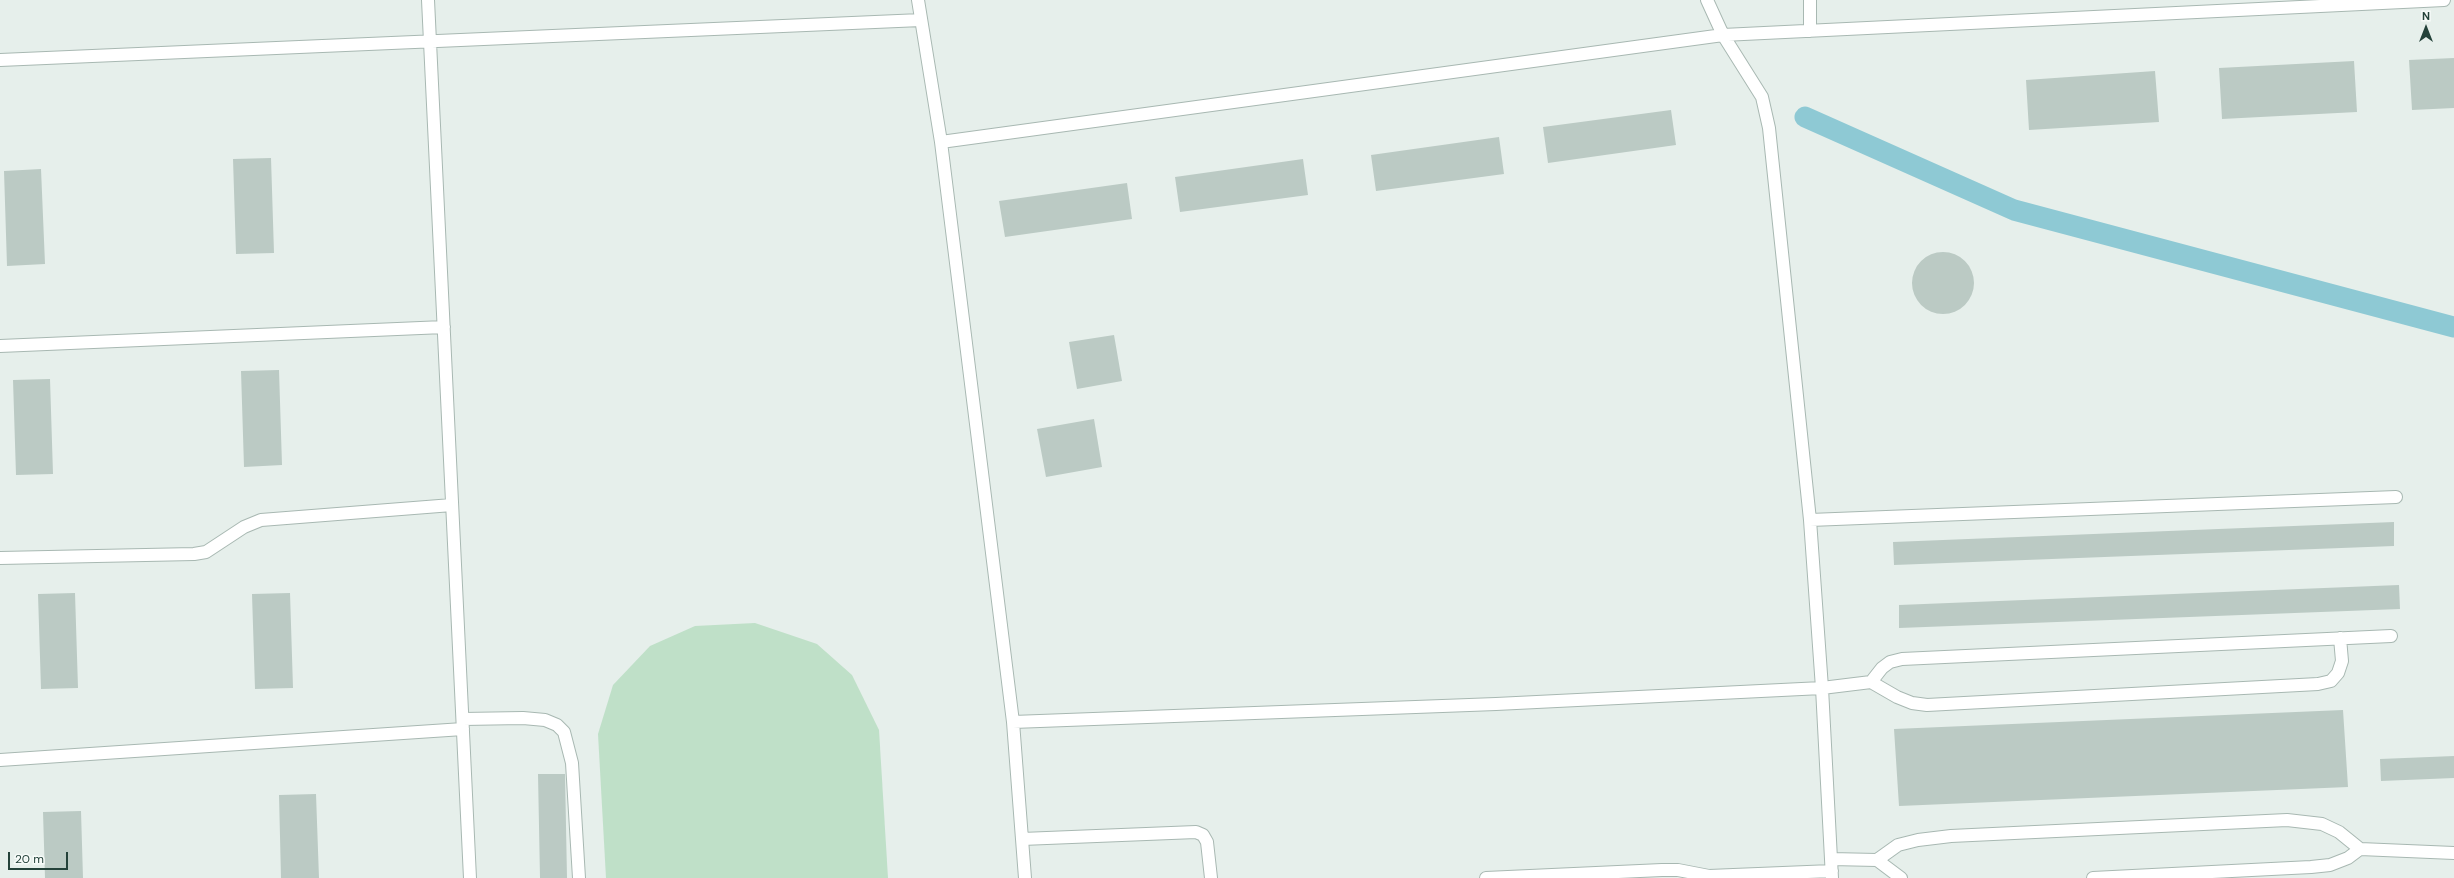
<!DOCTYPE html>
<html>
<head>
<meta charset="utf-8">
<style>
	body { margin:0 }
	#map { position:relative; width:2454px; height:878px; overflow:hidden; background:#e6efeb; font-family:"DM Sans",sans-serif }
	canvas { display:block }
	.north { position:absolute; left:2406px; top:8px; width:40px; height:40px; -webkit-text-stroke:3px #f7fbf9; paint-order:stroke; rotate:0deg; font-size:11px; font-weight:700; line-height:16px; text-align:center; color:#24423a }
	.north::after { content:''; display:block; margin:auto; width:14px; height:18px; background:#24423a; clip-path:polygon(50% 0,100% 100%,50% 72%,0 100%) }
	.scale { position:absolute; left:8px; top:852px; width:60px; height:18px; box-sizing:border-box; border:2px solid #24423a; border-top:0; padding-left:5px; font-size:12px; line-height:14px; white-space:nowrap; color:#24423a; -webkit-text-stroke:3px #f7fbf9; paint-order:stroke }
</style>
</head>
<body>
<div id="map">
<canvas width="2454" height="878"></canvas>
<div class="north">N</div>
<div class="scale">20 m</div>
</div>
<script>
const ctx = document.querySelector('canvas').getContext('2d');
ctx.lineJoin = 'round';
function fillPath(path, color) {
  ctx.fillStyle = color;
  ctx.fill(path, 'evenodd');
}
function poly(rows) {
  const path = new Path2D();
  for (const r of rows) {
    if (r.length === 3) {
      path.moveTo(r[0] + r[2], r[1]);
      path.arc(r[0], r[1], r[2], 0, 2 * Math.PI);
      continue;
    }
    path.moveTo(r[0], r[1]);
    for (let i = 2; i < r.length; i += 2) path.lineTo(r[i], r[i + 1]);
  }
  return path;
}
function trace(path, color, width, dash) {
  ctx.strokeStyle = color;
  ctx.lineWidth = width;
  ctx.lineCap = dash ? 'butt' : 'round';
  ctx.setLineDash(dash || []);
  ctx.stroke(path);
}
fillPath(poly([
	[755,623,817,644,852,675,879,730,888,878,606,878,598,734,613,685,650,646,695,626]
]), '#bfe0c8');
trace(poly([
	[1805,117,2014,210,2454,327]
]), '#8ec9d4', 21);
fillPath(poly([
	[2454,58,2454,108,2412,110,2409,60],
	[2354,61,2357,112,2222,119,2219,68],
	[2155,71,2159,122,2029,130,2026,80],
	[1671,110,1676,145,1548,163,1543,127],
	[1499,137,1504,174,1376,191,1371,155],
	[271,158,274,253,236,254,233,159],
	[1303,159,1308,195,1180,212,1175,177],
	[41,169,45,264,7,266,4,171],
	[1127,183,1132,219,1005,237,999,201],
	[1943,283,31],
	[1114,335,1122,381,1077,389,1069,342],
	[279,370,282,465,244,467,241,371],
	[50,379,53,474,16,475,13,380],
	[1094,419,1102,467,1046,477,1037,429],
	[2394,522,2394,546,1894,565,1893,542],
	[2399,585,2400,609,1899,628,1899,605],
	[75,593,78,688,41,689,38,594],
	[290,593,293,688,255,689,252,594],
	[2343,710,2348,787,1899,806,1894,729],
	[2454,756,2454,778,2381,781,2380,759],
	[538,774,565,774,567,878,540,878],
	[316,794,319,878,281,878,279,795],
	[81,811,83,878,45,878,43,812]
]), '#bbcac4');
const minor = poly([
	[428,0,470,878],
	[918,0,941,142,1013,722,1025,878],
	[1707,0,1723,35,1762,97,1769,128,1810,520,1822,688,1832,878],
	[1810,31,1810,0],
	[0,60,921,20],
	[941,142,1723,35,2444,0],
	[0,346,444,327],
	[1810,520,2396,497],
	[0,558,194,554,206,552,244,527,261,520,452,505],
	[1871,682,1897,697,1912,703,1927,705,2318,684,2331,681,2338,673,2342,661,2340,638],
	[463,719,523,718,545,720,557,725,564,732,572,763,579,878],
	[1013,722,1496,704,1822,688,1871,682,1882,668,1890,662,1902,659,2391,636],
	[0,760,463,729],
	[1022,839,1196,832,1203,835,1207,842,1211,878],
	[1831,859,1877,860,1898,845,1918,840,1951,836,2287,820,2322,824,2339,832,2360,849,2454,853],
	[1877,860,1901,878],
	[1486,878,1662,870,1678,870,1709,876,1832,871],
	[2093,878,2311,867,2330,865,2348,858,2360,849]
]);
trace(minor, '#a8b8b2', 14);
trace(minor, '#fff', 12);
</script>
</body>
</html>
